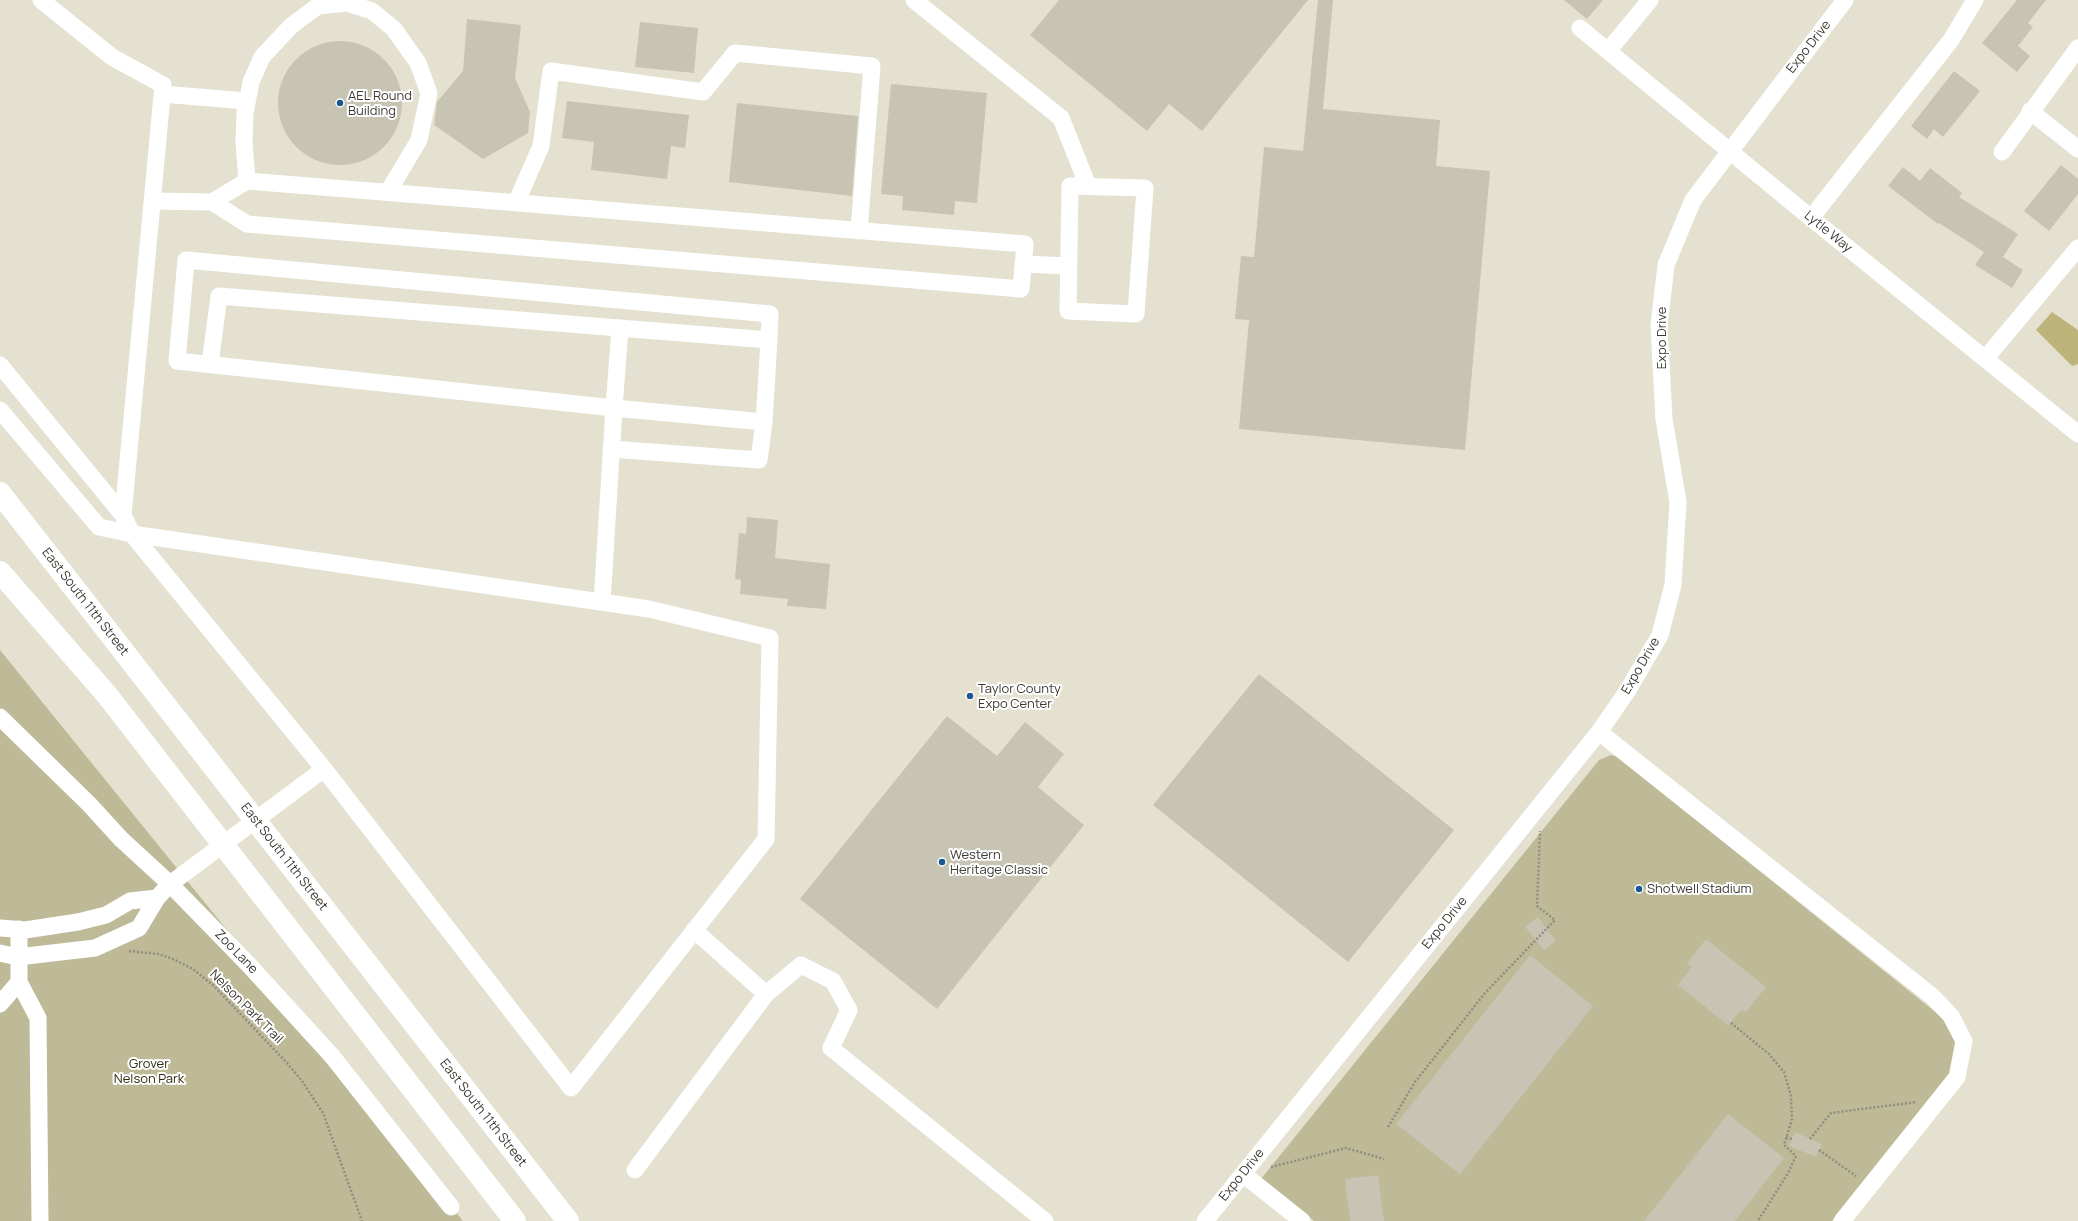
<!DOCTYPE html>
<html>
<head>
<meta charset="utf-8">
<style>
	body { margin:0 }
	canvas { display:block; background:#e4e1d0 }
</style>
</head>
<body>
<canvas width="2078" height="1221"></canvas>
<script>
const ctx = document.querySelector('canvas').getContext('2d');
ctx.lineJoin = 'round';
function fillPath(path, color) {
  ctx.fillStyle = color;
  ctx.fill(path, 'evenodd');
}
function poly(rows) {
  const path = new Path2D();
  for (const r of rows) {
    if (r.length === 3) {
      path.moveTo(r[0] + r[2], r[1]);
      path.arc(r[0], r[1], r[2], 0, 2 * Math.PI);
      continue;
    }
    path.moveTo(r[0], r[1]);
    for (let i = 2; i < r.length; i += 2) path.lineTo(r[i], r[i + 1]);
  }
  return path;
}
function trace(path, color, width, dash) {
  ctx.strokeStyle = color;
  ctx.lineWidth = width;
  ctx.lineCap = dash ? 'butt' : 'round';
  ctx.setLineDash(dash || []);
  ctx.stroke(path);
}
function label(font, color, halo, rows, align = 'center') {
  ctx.font = font + ' Manrope,sans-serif';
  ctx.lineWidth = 4;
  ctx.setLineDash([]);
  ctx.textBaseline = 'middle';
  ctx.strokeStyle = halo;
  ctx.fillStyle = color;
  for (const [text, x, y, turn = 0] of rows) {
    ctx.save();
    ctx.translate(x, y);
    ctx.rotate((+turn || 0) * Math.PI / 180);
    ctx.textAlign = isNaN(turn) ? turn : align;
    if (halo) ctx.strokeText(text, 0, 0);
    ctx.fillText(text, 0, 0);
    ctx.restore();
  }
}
fillPath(poly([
	[0,650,463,1221,0,1221],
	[1611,755,1616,756,1944,1019,1956,1040,1951,1073,1832,1221,1314,1221,1261,1179,1599,760]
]), '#beb997');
fillPath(poly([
	[2052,312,2078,330,2078,364,2072,366,2036,330]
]), '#bdb37b');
fillPath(poly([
	[1059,0,1308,0,1202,131,1169,104,1147,131,1030,35],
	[1318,0,1333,0,1323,109,1440,120,1436,166,1490,171,1465,450,1239,429,1249,320,1235,319,1241,256,1254,257,1264,147,1303,151],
	[1564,0,1603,0,1587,19],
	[2017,0,2046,0,2028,23,2033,27,2018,46,2030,56,2017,72,1982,43],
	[467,19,521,25,515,78,530,112,528,133,483,159,434,125,437,102,463,71],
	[640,22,698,28,694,73,635,67],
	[340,103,62],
	[1954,71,1980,91,1943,137,1934,129,1927,139,1911,126],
	[891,84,987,93,977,203,955,201,954,215,902,210,903,196,881,194],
	[567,101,689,115,685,148,671,146,667,179,591,170,594,142,562,138],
	[737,103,858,116,852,196,729,182],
	[2061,165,2078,179,2078,194,2049,231,2024,211],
	[1903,167,1920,181,1930,168,1962,193,1959,197,2018,234,2003,257,2023,270,2012,288,1975,265,1984,252,1939,223,1938,224,1888,186],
	[747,517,778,520,775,558,830,564,826,609,787,606,788,599,740,594,741,580,735,579,739,533,746,534],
	[1259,674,1454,830,1348,962,1153,805],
	[947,716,997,756,1025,722,1064,754,1038,787,1084,825,937,1009,800,899],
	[1538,917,1556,941,1544,950,1525,927],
	[1706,939,1766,987,1746,1012,1742,1009,1728,1025,1678,985,1692,967,1687,963],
	[1530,955,1593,1006,1460,1174,1396,1124],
	[1728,1114,1784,1158,1735,1221,1644,1221],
	[1795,1132,1822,1144,1816,1157,1789,1146],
	[1378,1175,1384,1221,1350,1221,1345,1179]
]), '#c7c4b4');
trace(poly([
	[129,951,158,954,171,958,193,969,214,986,287,1063,302,1081,323,1113,362,1221],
	[1731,1023,1769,1054,1784,1072,1791,1096,1792,1119,1784,1145,1796,1156,1788,1173,1758,1221],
	[1388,1127,1415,1082,1485,993,1555,920,1537,906,1540,831],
	[1786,1137,1792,1139],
	[1810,1139,1831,1113,1916,1102],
	[1819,1150,1856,1176],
	[1271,1167,1346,1148,1384,1159]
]), '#8f8d81', 2.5, [2, 2]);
trace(poly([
	[41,0,112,57,163,85,123,515,132,534],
	[914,0,1061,118,1088,186],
	[1580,28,1811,218,2078,434],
	[1608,51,1650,0],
	[162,94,247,101],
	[2030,111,2078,149],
	[2002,152,2078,48],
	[247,181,244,142,245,113,251,82,262,57,291,26,318,6,347,3,372,11,394,29,418,63,429,93,419,140,388,192],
	[1070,186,1145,188,1136,314,1068,311,1070,186],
	[153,201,212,202,247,224,1021,289,1025,244,247,181,212,202],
	[516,203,541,146,551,71,703,92,735,53,872,66,859,231],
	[1811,218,1951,40,1975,0],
	[1023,264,1068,266],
	[620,328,614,408,177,361,186,260,770,314,769,340],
	[1985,359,2078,248],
	[210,364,219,296,769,340,764,422,614,408,602,602],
	[0,365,123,515],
	[0,410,99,527,132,534],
	[611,449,759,460,764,422],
	[0,717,89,804,121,839,170,884,248,964,332,1056,451,1207],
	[1599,732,1933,997,1951,1016,1964,1041,1957,1077,1842,1221],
	[0,928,25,930,78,922,106,915,130,901,157,898],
	[694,930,766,994,801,965,833,981,849,1010,831,1048,1045,1221],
	[0,953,18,957,95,948,139,928,157,898,170,884,324,769,571,1088,766,839,770,638,649,609,132,534,324,769],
	[19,982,38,1018,40,1221],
	[0,1004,19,982,19,929],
	[635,1170,766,994],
	[1243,1174,1302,1221],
	[1205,1221,1599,732,1628,690,1660,635,1673,585,1678,502,1664,419,1659,326,1666,265,1693,200,1845,0]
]), '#fff', 17);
trace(poly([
	[0,493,568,1221],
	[0,572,107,695,515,1221]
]), '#fff', 22);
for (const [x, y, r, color] of [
	[340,103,4,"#1b588f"],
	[970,696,4,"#1b588f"],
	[942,862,4,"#1b588f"],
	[1639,889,4,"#1b588f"]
]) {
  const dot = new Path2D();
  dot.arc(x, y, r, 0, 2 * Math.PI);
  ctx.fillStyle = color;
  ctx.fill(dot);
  trace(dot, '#fff', 1.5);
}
label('13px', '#3b3a33', '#fff', [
	["Expo Drive",1809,47,-52],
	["Lytle Way",1828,232,39],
	["Expo Drive",1662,338,-90],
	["East South 11th Street",85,602,52],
	["Expo Drive",1641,666,-60],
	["East South 11th Street",284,857,52],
	["Expo Drive",1445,923,-51],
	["Zoo Lane",236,952,46],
	["Nelson Park Trail",246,1007,45],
	["East South 11th Street",483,1113,52],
	["Expo Drive",1242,1175,-51]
]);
label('13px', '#3b3a33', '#fff', [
	["AEL Round",348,96],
	["Building",348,111],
	["Taylor County",978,689],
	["Expo Center",978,704],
	["Western",950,855],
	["Heritage Classic",950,870],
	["Shotwell Stadium",1647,889]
], 'left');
label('13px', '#2f2a10', '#fff', [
	["Grover",149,1064],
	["Nelson Park",149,1079]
]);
</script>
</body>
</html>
